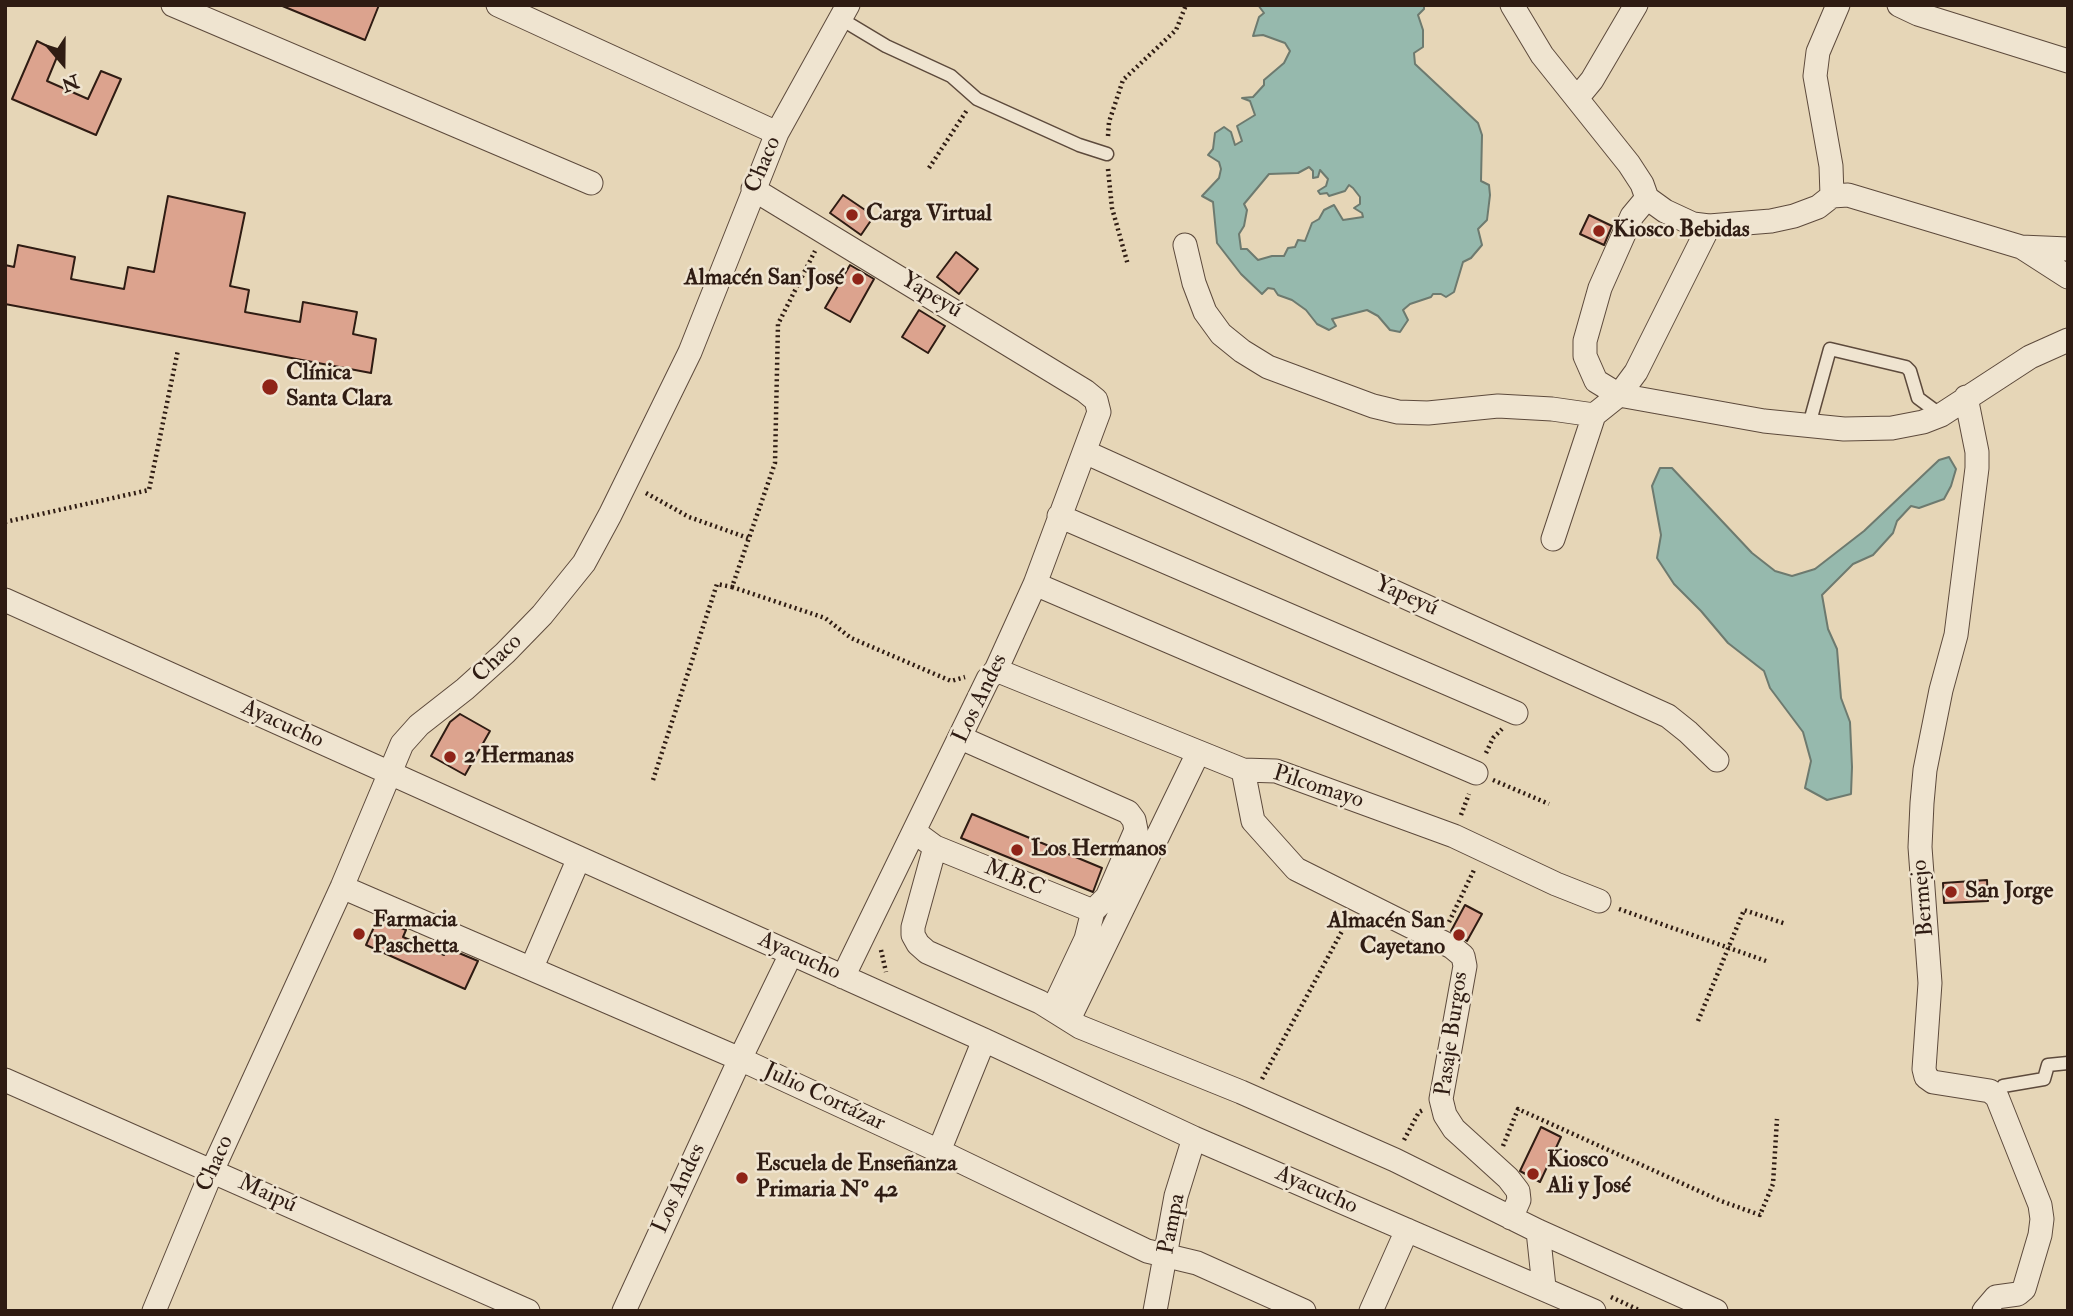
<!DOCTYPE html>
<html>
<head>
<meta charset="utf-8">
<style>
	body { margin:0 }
	#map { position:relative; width:2073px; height:1316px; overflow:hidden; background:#e6d6b7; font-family:"IM FELL Double Pica",serif }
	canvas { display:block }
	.frame { position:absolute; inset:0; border:7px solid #2f1c13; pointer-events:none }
	.north { position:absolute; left:28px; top:28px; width:70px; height:70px; -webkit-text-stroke:5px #efe4d0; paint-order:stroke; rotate:160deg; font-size:19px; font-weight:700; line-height:28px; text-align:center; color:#2f1c13 }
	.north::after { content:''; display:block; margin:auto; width:24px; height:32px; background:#2f1c13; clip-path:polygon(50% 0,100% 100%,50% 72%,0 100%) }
</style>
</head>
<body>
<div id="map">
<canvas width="2073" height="1316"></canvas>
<div class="frame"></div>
<div class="north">N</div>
</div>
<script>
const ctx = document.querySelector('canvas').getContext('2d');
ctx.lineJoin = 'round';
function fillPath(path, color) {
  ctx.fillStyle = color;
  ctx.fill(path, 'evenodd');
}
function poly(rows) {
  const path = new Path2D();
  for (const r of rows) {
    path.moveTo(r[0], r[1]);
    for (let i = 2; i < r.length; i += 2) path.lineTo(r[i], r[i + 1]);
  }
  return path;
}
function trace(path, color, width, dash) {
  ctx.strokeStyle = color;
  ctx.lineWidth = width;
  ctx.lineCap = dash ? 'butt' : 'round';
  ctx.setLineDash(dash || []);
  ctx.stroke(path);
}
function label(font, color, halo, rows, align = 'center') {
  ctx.font = font + ' "IM FELL Double Pica",serif';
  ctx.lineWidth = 5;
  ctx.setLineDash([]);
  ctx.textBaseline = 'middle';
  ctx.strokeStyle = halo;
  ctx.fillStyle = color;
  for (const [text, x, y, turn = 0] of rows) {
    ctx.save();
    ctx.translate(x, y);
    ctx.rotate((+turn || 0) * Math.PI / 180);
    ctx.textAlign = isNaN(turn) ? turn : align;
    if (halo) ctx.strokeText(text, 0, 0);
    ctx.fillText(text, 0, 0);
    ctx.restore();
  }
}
const water = poly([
	[1258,5,1424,5,1424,9,1418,15,1423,30,1423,47,1414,53,1415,64,1478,123,1482,135,1481,181,1489,185,1490,195,1487,220,1478,229,1482,245,1471,258,1463,262,1454,292,1446,297,1441,294,1433,294,1431,297,1410,304,1403,310,1408,320,1400,332,1390,330,1378,316,1367,310,1332,319,1336,326,1329,330,1317,324,1306,310,1292,300,1278,295,1274,289,1268,288,1262,294,1241,274,1217,243,1213,202,1202,196,1219,178,1221,169,1219,162,1208,155,1213,149,1215,133,1224,127,1231,132,1235,145,1242,141,1237,126,1255,115,1250,101,1242,98,1253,97,1264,85,1264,80,1284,63,1290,51,1285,43,1263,35,1253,36,1259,17,1264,13,1258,5],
	[1309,167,1313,171,1313,178,1318,177,1320,170,1328,179,1326,186,1318,191,1320,194,1327,193,1329,196,1345,191,1349,185,1353,188,1360,197,1360,204,1354,208,1362,213,1363,217,1343,220,1334,205,1324,210,1319,219,1312,223,1305,241,1298,240,1295,247,1288,248,1284,256,1272,256,1258,260,1247,249,1241,249,1239,234,1244,226,1247,210,1244,204,1269,174,1298,173,1309,167],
	[1949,457,1956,469,1951,486,1944,499,1919,508,1911,506,1897,521,1893,533,1873,555,1853,564,1822,595,1828,629,1837,649,1841,698,1850,722,1852,767,1851,794,1827,800,1805,788,1811,761,1803,732,1770,688,1764,671,1728,643,1701,611,1674,584,1657,558,1661,535,1652,486,1660,468,1672,468,1752,553,1775,571,1792,576,1815,569,1864,531,1939,460,1949,457]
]);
fillPath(water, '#96b9ad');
trace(water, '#6d7a6f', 2);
const building = poly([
	[280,5,379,5,365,40,280,5],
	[37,41,59,52,47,81,88,99,101,71,121,79,96,135,12,99,37,41],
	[843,195,874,216,861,235,830,213,843,195],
	[168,196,245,213,230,286,249,290,245,312,300,322,303,302,357,312,353,334,376,339,371,373,5,304,5,265,14,267,18,245,75,257,71,279,124,289,128,267,154,272,168,196],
	[1589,215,1612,226,1604,245,1580,234,1589,215],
	[956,252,978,269,959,294,937,277,956,252],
	[850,265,874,279,850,322,825,308,850,265],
	[919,310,945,326,928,353,902,337,919,310],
	[460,714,490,731,465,775,431,756,450,722,460,714],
	[972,814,1102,868,1093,892,961,838,972,814],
	[1987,880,1988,901,1944,903,1943,883,1987,880],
	[1465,905,1482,914,1467,941,1451,931,1465,905],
	[378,918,406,930,403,937,444,955,447,948,478,961,465,989,366,945,378,918],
	[1541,1127,1561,1137,1540,1182,1520,1171,1541,1127]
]);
fillPath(building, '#dca38e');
trace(building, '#2f1c13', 2);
const service = poly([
	[841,19,886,46,951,76,977,99,1079,145,1107,154],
	[1809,425,1830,349,1906,367,1910,371,1918,398,1941,415],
	[1997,1097,2003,1086,2044,1079,2048,1065,2068,1063]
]);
const minor = poly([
	[173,5,591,183],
	[498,5,777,133],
	[1512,5,1542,55,1629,164,1642,184,1647,198,1665,211,1693,224,1709,226,1771,221,1794,216,1818,207,1832,196,1831,166,1815,76,1818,52,1838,5],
	[1899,5,1918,14,2068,61],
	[1578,97,1592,80,1636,5],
	[753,189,1085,391,1096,400,1099,412,1035,584,996,670,988,679,843,977],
	[1832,196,1848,195,2021,247,2068,249],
	[1647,198,1632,216,1600,288,1585,341,1585,356,1596,381,1619,395,1764,421,1844,429,1892,428,1923,422,1941,415,2030,357,2068,340],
	[1185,245,1194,283,1205,312,1221,334,1242,351,1268,367,1373,406,1398,412,1428,413,1498,406,1552,409,1594,415],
	[2023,248,2068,277],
	[1966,397,1977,452,1977,468,1956,635,1941,690,1925,770,1922,803,1920,847,1930,983,1924,1069,1926,1077,1933,1082,1990,1091,1997,1097,2040,1205,2042,1219,2040,1235,2024,1289,2018,1294,1996,1297,1984,1311],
	[1085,452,1668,716,1688,732,1717,760],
	[1059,516,1516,713],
	[1553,539,1594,415,1619,395,1636,372,1709,226],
	[1035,584,1476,773],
	[5,600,984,1040,1194,1138,1594,1311],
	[996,670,1243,770,1276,771,1454,836,1556,884,1599,901],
	[961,738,1128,812,1134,820,1136,830,1107,897,1093,911,1086,939,1053,1009],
	[1243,770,1253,821,1296,869,1452,947,1463,956,1465,966,1441,1099,1445,1115,1454,1129,1508,1178,1518,1191,1519,1200,1511,1218],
	[916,833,935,847,913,927,913,935,918,944,927,952,1040,1002,1080,1027,1241,1092,1395,1160,1538,1231,1716,1311],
	[935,847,1093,911],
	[342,887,740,1059,939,1151,1147,1251,1197,1263,1304,1311],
	[532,967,579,858],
	[1069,1019,1198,753],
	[5,1080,528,1311],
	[939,1151,984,1040],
	[1538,1231,1544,1287],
	[154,1311,212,1171,342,887,402,744,419,725,465,689,505,653,542,615,584,563,610,515,690,352,777,133,848,5],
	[624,1311,740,1059,791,954],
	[1155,1311,1176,1196,1194,1138],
	[1371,1311,1407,1230]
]);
trace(service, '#5d4a3c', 15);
trace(minor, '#5d4a3c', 25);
trace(poly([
	[1108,136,1109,122,1123,80,1176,30,1186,5],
	[929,168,967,110],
	[1108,169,1112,208,1128,265],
	[646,493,689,517,748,538],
	[5,522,149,490,178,350],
	[732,587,825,618,851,638,951,681,965,677],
	[1486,753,1493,738,1502,729],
	[653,780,717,584,732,587,775,463,778,324,815,251],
	[1493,780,1549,804],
	[1461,815,1469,794],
	[1619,909,1766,961],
	[1449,922,1474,870],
	[881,950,886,972],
	[1698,1021,1744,910,1786,924],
	[1262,1079,1348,920],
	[1404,1140,1419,1112,1423,1110],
	[1503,1146,1518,1109,1721,1201,1760,1215,1773,1184,1777,1119],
	[1611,1297,1641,1311]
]), '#2f1c13', 4.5, [2, 3.5]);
trace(service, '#efe4d0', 12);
trace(minor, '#efe4d0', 23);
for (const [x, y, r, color] of [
	[852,215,7,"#8f2418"],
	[1599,231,7,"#8f2418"],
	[858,279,7,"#8f2418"],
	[270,387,9,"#8f2418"],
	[450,757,7,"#8f2418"],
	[1017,850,7,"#8f2418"],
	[1951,892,7,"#8f2418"],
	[359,934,7,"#8f2418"],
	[1459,935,7,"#8f2418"],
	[1533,1174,7,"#8f2418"],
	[742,1178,7,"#8f2418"]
]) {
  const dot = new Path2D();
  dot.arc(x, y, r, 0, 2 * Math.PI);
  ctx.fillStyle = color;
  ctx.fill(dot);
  trace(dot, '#efe4d0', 2.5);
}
label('23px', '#2f1c13', '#efe4d0', [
	["Chaco",764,165,-67],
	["Yapeyú",931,296,31],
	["Yapeyú",1406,597,24],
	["Chaco",498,659,-44],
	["Los Andes",981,699,-64],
	["Ayacucho",282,725,24],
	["Pilcomayo",1318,788,18],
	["M.B.C",1014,879,22],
	["Bermejo",1924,898,-95],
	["Ayacucho",799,957,24],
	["Pasaje Burgos",1453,1034,-82],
	["Julio Cortázar",824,1098,25],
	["Chaco",216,1164,-66],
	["Los Andes",680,1189,-65],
	["Ayacucho",1316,1191,24],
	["Maipú",267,1195,24],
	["Pampa",1173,1224,-79]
]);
label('bold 23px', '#2f1c13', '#efe4d0', [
	["Carga Virtual",866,215],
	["Kiosco Bebidas",1613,231],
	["Almacén San José",844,279,"right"],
	["Clínica",286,374],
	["Santa Clara",286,400],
	["2 Hermanas",464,757],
	["Los Hermanos",1031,850],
	["San Jorge",1965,892],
	["Farmacia",373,921],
	["Paschetta",373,947],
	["Almacén San",1445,922,"right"],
	["Cayetano",1445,948,"right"],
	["Kiosco",1547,1161],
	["Ali y José",1547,1187],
	["Escuela de Enseñanza",756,1165],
	["Primaria Nº 42",756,1191]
], 'left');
</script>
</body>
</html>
